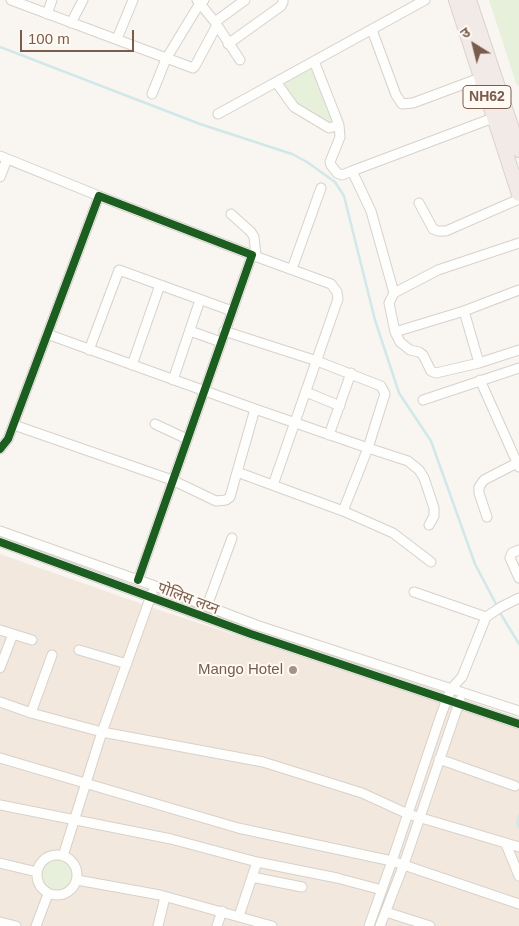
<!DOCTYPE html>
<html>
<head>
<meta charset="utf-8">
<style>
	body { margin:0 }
	#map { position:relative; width:519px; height:926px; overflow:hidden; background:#f9f5f0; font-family:Helvetica,"Noto Sans Devanagari",sans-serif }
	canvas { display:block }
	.north { position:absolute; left:449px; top:20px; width:50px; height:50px; -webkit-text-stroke:4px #fffaf3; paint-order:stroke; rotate:324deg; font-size:14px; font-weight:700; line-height:20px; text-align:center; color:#7a5c4d }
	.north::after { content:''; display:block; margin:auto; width:18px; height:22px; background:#7a5c4d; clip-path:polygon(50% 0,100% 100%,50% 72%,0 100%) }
	.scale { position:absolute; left:20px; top:30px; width:114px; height:22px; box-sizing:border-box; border:2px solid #7a5c4d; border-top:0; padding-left:6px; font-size:15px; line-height:18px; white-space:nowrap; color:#7a5c4d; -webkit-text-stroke:4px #fffaf3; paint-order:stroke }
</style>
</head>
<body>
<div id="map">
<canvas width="519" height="926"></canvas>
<div class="north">उ</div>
<div class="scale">100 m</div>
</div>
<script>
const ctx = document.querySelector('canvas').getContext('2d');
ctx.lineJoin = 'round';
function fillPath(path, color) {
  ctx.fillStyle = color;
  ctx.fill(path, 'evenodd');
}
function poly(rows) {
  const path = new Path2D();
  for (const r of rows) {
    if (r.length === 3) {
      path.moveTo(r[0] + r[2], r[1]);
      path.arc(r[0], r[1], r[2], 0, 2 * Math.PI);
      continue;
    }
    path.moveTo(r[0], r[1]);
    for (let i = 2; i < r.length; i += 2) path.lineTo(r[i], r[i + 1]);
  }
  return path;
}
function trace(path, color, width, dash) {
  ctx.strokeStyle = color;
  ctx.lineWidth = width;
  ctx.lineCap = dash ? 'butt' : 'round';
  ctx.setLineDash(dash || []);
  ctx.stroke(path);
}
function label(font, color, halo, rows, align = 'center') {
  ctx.font = font + ' Helvetica,"Noto Sans Devanagari",sans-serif';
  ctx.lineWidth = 4;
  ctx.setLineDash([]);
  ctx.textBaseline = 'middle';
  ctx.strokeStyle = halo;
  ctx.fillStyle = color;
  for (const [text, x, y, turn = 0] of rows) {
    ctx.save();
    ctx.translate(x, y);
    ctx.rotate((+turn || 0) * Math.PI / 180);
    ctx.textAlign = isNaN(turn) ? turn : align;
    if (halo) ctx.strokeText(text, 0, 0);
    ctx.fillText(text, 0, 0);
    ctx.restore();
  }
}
fillPath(poly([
	[0,554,162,611,519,728,519,926,0,926]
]), '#f2e8de');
fillPath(poly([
	[489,0,519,0,519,85,517,86],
	[312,66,334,121,332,124,328,125,299,107,282,84],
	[57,874,15]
]), '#e7f0db');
trace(poly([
	[0,47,200,124,292,154,307,162,335,182,344,196,375,320,399,393,431,441,475,564,497,606],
	[499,611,519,644],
	[519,816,517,823,519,827]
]), '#d0e8ea', 2.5);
const minor = poly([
	[11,0,193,68,195,66,217,25],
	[197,0,215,22,240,60],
	[47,14,52,0],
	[215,22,245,0],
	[71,23,83,0],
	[372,30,396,95,402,104,413,103,480,78],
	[117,39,133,0],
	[228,44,281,6,283,2,283,0],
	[314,61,339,125,340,137,330,162,331,165,337,173,342,175,352,171],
	[276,82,294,107,329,128,339,125],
	[152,94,166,59,200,3,204,0],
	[218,114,425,0],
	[0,156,99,196],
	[0,177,7,159],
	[419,203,433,229,438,231,446,231,519,199],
	[231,214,251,232,254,237,256,256],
	[252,255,331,284,337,292,338,299,273,485],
	[292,269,321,188],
	[394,293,371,211,352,171,493,118],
	[464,311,519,290],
	[190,331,221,342],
	[224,331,317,361,381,386,385,394,383,400,368,448,408,461,419,470,424,478,434,508,434,516,429,525],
	[395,332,389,303,394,293,438,270,519,243],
	[89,350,119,270,232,311],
	[479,363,464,311,395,332,400,342,410,350,419,352,423,355,431,371,436,373,479,363,519,350],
	[132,365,160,285],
	[173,380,200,300],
	[480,380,519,467],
	[306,392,340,406],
	[423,400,519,368],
	[155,424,187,439],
	[14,425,172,480,216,501,226,500,230,497,237,472,343,511,368,448,255,409,47,334],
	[329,435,351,373],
	[0,449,8,439,99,196,252,255,138,580],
	[237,472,255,409],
	[343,511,393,533,431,562],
	[487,517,479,493,479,487,484,480,517,463],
	[0,531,155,586,256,625,519,711],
	[0,542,251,634,519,724],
	[519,550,512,553,510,558,519,578],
	[414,592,486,617],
	[207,606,232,538],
	[0,630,32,640],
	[79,650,127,664],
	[0,668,13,634],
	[0,702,31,713,102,732,263,762,362,793,408,814,519,847],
	[31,713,52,655],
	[0,758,238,828,392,861,519,904],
	[439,759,515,786],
	[0,805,171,839,257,862,337,878,382,890],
	[506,844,519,876],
	[57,875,20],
	[63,856,102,732,152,593],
	[0,863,37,872],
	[252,877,302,887],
	[77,880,160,895,272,926],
	[386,912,430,926],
	[239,916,257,862],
	[0,922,16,926],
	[36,926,48,894],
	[158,926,165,897],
	[217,926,222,911],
	[369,926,392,861,441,715,451,689,462,677,486,617,501,607,519,598],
	[380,926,404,864,460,700]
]);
const highway = poly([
	[456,0,519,194],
	[469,0,519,150]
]);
trace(minor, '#d7d1cb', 11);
trace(highway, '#dad1cc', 16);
trace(minor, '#fefefd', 9);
trace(highway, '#f2eae7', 14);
trace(poly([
	[0,449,8,439,99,196,252,255,138,580],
	[0,542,251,634,519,724]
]), '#1b5e20', 8);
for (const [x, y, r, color] of [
	[293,670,5,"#a69286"]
]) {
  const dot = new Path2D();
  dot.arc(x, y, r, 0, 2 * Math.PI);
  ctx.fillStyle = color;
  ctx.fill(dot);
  trace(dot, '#fffaf3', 2);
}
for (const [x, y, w] of [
	[487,97,48]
]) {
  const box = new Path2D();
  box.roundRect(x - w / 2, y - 11.5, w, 23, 4);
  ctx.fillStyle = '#fffaf3';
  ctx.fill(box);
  trace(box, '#7a5c4d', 1);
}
label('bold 14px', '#7a5c4d', null, [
	["NH62",487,97]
]);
label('15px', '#7a5c4d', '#fffaf3', [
	["पोलिस लय्न",188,599,21]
]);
label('15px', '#7a5c4d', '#fffaf3', [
	["Mango Hotel",283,670]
], 'right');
</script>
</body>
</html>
